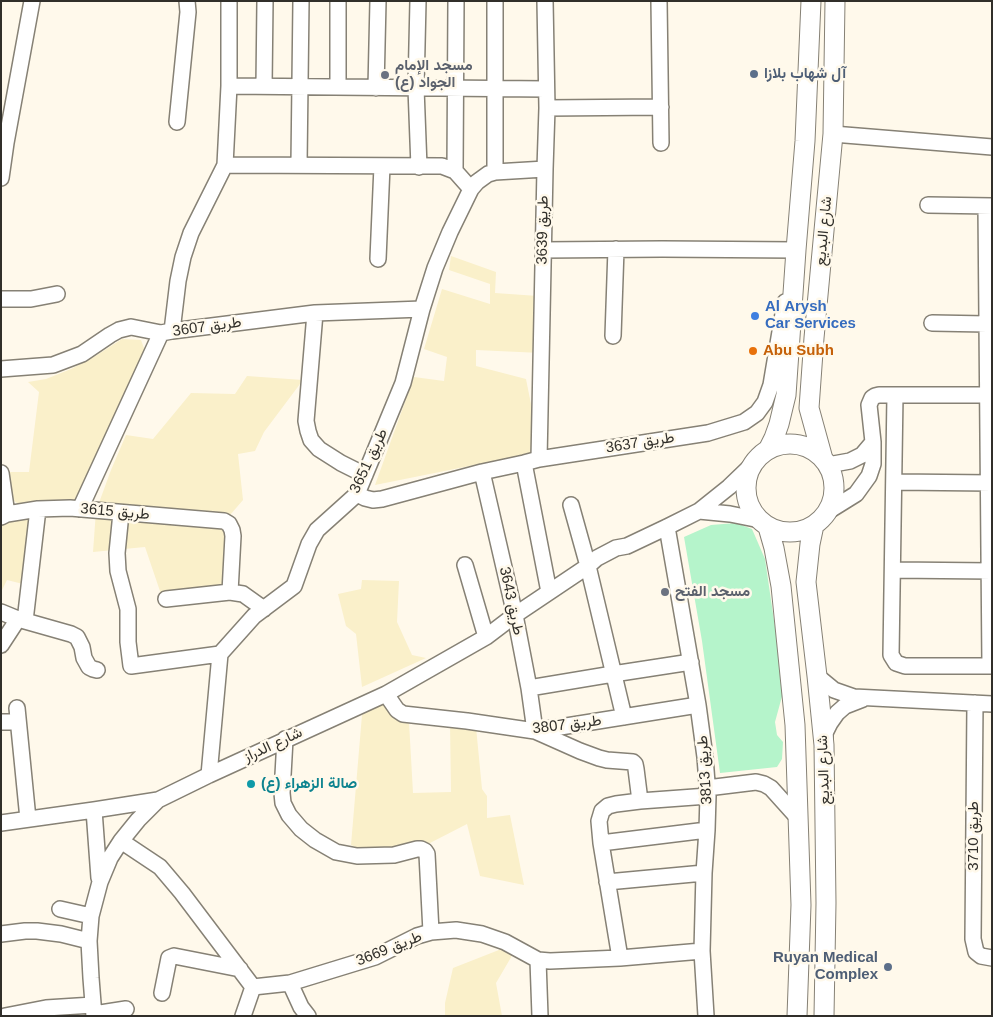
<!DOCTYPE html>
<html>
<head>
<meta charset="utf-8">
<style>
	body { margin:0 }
	#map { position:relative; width:993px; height:1017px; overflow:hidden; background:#fff9eb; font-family:Helvetica,sans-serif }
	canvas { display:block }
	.frame { position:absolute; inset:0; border:2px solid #312f2a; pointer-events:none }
</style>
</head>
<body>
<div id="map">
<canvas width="993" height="1017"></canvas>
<div class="frame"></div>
</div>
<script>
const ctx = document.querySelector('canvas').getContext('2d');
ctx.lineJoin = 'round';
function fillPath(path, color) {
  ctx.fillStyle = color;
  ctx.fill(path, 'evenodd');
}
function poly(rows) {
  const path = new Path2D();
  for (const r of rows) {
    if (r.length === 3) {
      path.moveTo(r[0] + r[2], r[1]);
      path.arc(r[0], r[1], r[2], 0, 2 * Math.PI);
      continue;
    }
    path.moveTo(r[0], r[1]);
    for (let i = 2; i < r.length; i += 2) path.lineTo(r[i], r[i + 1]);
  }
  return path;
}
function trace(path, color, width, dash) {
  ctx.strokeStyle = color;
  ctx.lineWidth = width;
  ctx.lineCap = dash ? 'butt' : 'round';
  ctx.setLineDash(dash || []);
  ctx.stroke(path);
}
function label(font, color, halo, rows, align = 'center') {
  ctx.font = font + ' Helvetica,Vazirmatn,sans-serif';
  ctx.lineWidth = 5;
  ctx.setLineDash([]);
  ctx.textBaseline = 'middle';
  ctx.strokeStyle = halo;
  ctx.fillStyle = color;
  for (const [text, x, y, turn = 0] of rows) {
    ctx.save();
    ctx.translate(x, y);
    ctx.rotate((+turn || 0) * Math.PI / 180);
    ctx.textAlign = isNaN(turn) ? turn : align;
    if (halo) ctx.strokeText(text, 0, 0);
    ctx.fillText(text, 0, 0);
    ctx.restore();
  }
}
fillPath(poly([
	[736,523,752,529,765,559,784,689,775,722,777,735,783,742,782,759,777,767,720,773,702,641,684,537,711,525]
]), '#b5f4cb');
fillPath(poly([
	[451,256,496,272,495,293,538,296,541,353,476,350,476,366,526,379,533,414,534,453,375,485,414,377,444,381,447,357,424,349,442,289,490,304,490,284,449,270],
	[122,339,141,340,145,351,76,501,23,507,11,499,9,472,29,472,39,392,28,382,46,379,71,369,97,355],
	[247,376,303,380,264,432,255,451,238,454,243,500,224,522,227,586,162,597,145,547,93,552,96,511,111,470,126,435,153,439,191,393,235,394],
	[33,518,27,585,7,580,1,592,1,522],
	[362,580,399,581,397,622,412,655,426,658,362,687,356,634,346,626,338,594,361,589],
	[382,704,409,722,413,793,451,792,450,723,476,727,482,789,487,796,487,818,510,815,524,885,480,876,467,824,430,843,394,850,360,849,351,845,362,715,372,708],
	[504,948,513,954,496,983,502,1016,445,1016,445,1003,453,968]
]), '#faf0ca');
const minor = poly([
	[418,1,416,88,419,167],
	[495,1,495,172],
	[659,1,661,143],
	[229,86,546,89],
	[264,86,265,1],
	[338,87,338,1],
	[376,88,378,1],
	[547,108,661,107],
	[177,122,188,12,187,1],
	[833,134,992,147],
	[299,164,301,1],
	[225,165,442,166,455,171,471,189],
	[455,171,456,1],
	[1,178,6,143,32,1],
	[928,205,992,206],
	[986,206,990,666],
	[543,250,662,249,796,250,794,260],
	[378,259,382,166],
	[1,299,31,299,57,294],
	[315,313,306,421,308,431,311,440,319,449,341,463,365,475],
	[932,323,987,324],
	[172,331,178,281,183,257,191,233,225,165,229,86,229,1],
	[613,336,616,249],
	[1,369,53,365,82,354,110,335,119,330,131,327,161,333,172,331,315,313,422,309],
	[895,395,891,655,896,663,905,666,992,666],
	[539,459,545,169,547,108,545,1],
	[524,463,549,592],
	[828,465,850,461,862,455,873,442],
	[482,472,515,615,529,688,535,731],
	[1,473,7,514],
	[894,482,992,483],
	[357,494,365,498,373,500,382,499,482,472,524,463,539,459,708,433,744,422,757,413,765,402,771,385,785,302],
	[571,505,588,566,624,717],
	[80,509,161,333],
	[699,511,730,514,760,520],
	[827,512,856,494,869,476,873,464,873,442,869,405,872,398,875,396,879,395,992,395],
	[121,513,117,553,118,571,128,609,128,642,131,666,220,654],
	[1,517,7,514,38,509,70,508,224,521,229,524,232,530,233,536,230,592],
	[667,527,698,705,705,757,708,796,707,830,704,873,702,951,706,1016],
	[465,565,486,637],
	[893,570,992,571],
	[166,599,230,592,243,594,264,609],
	[1,612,18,619,71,634,77,637,82,647,84,658,89,667,93,669,97,670],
	[25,621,38,509],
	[1,645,18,619],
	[817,676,834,690,854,697,992,704],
	[529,688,613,674,691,662],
	[386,694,397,710,403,714,467,721,535,731,698,705],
	[975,703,973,939,976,952,981,956,992,958],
	[17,708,28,819],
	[1,722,18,722],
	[535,731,580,751,599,758,607,760,633,762,635,764,636,769,640,801],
	[285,739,282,793,283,803,289,815,301,829,315,840,336,852,357,856,394,855,417,849,421,849,425,851,427,854,431,932],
	[825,739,825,733,830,723,837,713,845,706,863,699],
	[209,775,220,654,254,616,294,586,309,544,317,530,357,494,403,383,422,309,435,268,450,232,471,189,477,182,488,174,495,172,545,169],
	[707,788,756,782,764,784,771,788,798,818],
	[94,810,99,878],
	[1,823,94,810,158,800],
	[121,841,160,867,182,893,253,987],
	[601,843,707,830],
	[607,882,704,873],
	[60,909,91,916],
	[1,934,25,931,37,931,61,934,89,941],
	[620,958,601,843,599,821,602,811,608,806,616,804,640,801,708,796],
	[538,960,540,1016],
	[290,983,301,1007,308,1016],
	[253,987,290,983,375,957,417,936,431,932,456,930,482,934,505,942,538,960,550,961,620,958,702,951],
	[162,993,169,958,174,956,240,969],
	[94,1014,126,1009],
	[5,1016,46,1008,93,1005],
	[94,1016,91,978,89,941,91,916,100,882,110,858,121,841,138,820,158,800,209,775,386,694,486,637,515,615,588,566,597,558,616,548,627,546,667,527,699,511,729,487,755,462],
	[243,1016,253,987]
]);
const major = poly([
	[790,488,44],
	[768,450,774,438,779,424,786,395,796,250,805,141,811,1],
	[823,459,809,408,814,338,833,134,835,1],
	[814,525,810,544,806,582,817,676,824,745,826,903,824,1016],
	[768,527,774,548,781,586,795,725,801,905,797,1016]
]);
trace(minor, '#868175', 18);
trace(major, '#868175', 21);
trace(minor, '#fff', 15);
trace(major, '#fff', 19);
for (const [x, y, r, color] of [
	[754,74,5,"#5c6f8a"],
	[385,75,5,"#6b7280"],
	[755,316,5,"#3f7fe0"],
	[753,351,5,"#e8710a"],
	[665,592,5,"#6b7280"],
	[251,784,5,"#0f9aa8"],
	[888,967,5,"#5c6f8a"]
]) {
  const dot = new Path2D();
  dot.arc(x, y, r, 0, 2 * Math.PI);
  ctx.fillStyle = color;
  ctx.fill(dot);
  trace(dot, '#fff9eb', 2);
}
label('bold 15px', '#5b616d', '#fff9eb', [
	["مسجد الإمام",395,66],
	["الجواد (ع)",395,83],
	["مسجد الفتح",675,592]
], 'left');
label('bold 15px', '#4e5e75', '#fff9eb', [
	["آل شهاب بلازا",764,74],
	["Ruyan Medical",878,958,"right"],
	["Complex",878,975,"right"]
], 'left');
label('15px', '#312f2a', '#fff9eb', [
	["طريق 3639",543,230,-89],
	["شارع البديع",824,231,-85],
	["طريق 3607",207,327,-8],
	["طريق 3637",640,443,-9],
	["طريق 3651",369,461,-65],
	["طريق 3615",115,512,5],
	["طريق 3643",511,601,78],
	["طريق 3807",567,725,-7],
	["شارع الدراز",273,745,-25],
	["طريق 3813",705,770,-94],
	["شارع البديع",824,770,-92],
	["طريق 3710",974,836,-90],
	["طريق 3669",389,949,-22]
]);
label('bold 15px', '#366cbe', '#fff9eb', [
	["Al Arysh",765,307],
	["Car Services",765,324]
], 'left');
label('bold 15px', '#c56008', '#fff9eb', [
	["Abu Subh",763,351]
], 'left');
label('bold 15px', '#0d838f', '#fff9eb', [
	["(ع) صالة الزهراء",261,784]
], 'left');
</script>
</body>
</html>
